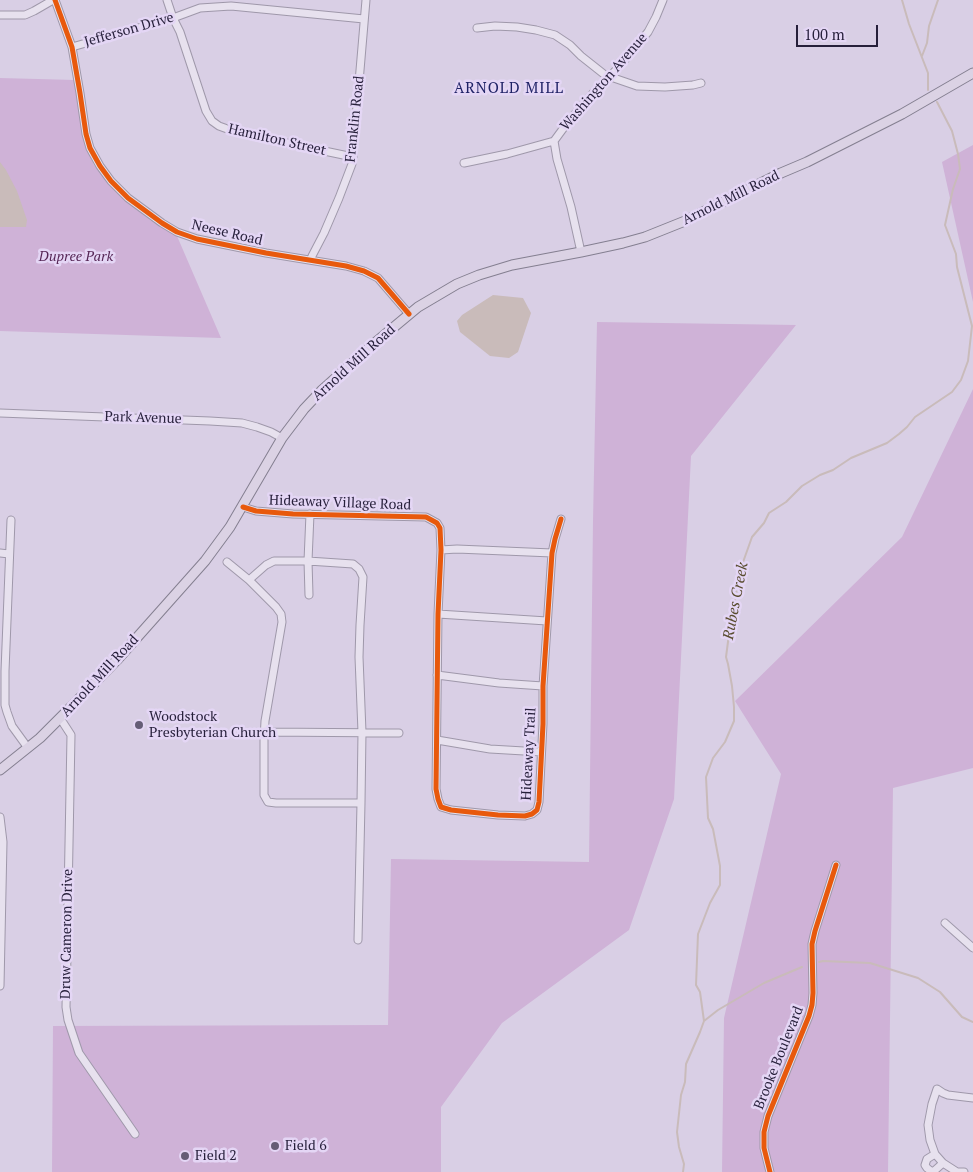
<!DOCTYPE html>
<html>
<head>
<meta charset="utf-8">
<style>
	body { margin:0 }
	#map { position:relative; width:973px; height:1172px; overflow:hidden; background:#d9cfe5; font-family:"PT Serif",serif }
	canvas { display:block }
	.scale { position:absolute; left:796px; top:25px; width:82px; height:22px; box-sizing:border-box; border:2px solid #261f3a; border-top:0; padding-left:6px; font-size:15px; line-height:18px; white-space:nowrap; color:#261f3a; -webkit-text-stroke:4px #e4d6f5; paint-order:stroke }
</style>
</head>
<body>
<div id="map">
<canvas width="973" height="1172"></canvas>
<div class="scale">100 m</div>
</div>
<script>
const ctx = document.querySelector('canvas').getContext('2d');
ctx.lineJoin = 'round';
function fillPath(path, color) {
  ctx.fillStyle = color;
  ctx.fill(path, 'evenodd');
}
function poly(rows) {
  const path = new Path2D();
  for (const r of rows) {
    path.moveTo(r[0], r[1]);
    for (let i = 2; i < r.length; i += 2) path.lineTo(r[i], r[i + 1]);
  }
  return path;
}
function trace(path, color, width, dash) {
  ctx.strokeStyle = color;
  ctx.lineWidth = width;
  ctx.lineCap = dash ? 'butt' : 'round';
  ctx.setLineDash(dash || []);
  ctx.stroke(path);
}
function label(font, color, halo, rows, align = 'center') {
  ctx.font = font + ' "PT Serif",serif';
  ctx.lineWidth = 5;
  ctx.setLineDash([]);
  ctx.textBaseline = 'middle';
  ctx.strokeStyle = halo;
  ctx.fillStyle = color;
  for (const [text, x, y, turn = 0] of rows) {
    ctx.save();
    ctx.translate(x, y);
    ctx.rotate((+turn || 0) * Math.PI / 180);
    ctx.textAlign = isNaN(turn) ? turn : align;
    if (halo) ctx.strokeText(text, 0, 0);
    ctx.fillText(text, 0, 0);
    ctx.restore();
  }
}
fillPath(poly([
	[0,78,75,80,87,150,94,165,103,176,124,199,150,220,177,236,221,338,0,331],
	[973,145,973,302,942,162],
	[597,322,796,325,691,456,674,799,629,930,502,1023,441,1107,441,1172,52,1172,53,1026,388,1025,391,859,589,862,593,521],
	[973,389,973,768,893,788,888,1172,722,1172,724,1018,781,774,735,701,902,537]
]), '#cfb2d7');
fillPath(poly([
	[0,162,6,170,17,191,27,220,26,227,0,227],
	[493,295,523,298,531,313,518,352,509,358,490,356,460,332,457,321,462,315]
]), '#c9bbba');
trace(poly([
	[902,0,909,24,928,73,928,90],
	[922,56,927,43,929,26,938,0],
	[819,962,823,961,870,963,918,978,940,992,962,1017,973,1022],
	[704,1021,718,1010,764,983,802,967],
	[683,1172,684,1164,679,1147,677,1132,681,1095,685,1082,686,1064,700,1032,704,1021,700,992,696,985,698,934,710,903,720,885,720,866,713,829,708,818,706,777,713,758,725,742,734,721,734,707,732,686,728,664,726,657,731,619,742,565,752,537,764,523,769,513,786,502,802,486,820,475,833,470,851,458,887,443,899,434,907,427,915,417,952,392,961,380,968,361,972,326,957,267,956,254,945,225,953,189,960,169,958,154,952,131,937,102]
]), '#c9bbba', 2);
const minor = poly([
	[55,0,72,47,80,93,86,134,90,148,100,166,111,181,128,198,162,223,177,232,197,239,266,253,346,266,364,271,378,278,409,314],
	[167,0,173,18,180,32,206,111,212,121,219,126,230,130,291,144,353,157],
	[0,15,25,15,34,11,53,0],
	[477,28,495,26,517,27,536,30,555,35,570,45,581,56,605,75,637,86,665,87,693,85,701,83],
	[72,47,173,18,200,8,231,6,364,19],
	[464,163,507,154,554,141],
	[581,252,571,207,557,159,554,141,568,122,594,92,618,68,648,32,656,17,663,0],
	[311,260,312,256,324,233,339,198,352,164,366,0],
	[0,413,210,421,242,423,257,427,271,432,282,438],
	[243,507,256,511,293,514,426,517,437,523,440,528,441,550,438,614,436,789,438,799,441,807,451,810,498,815,525,816,532,814,537,810,539,802,543,724,543,686,552,553,555,539,561,519],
	[11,520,5,671,5,705,7,712,12,726,28,748],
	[441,550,457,549,552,553],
	[0,553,9,554],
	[227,562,249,580,276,607,281,614,282,622,265,721,264,739,264,795,268,802,276,803,361,803],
	[249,580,266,565,274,561,308,561,353,564,359,569,363,577,360,625,359,657,362,732,361,803,358,940],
	[309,595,308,561,310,514],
	[438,614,547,621],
	[437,675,499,683,543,686],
	[60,718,71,735,66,1007,68,1020,79,1053,135,1134],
	[264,732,399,733],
	[437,740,490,749,541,752],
	[0,817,3,842,0,986],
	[945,923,973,948],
	[935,1154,927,1159,925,1165,927,1168,931,1171,934,1171,943,1163],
	[770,1172,764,1148,764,1132,768,1116,809,1016,812,1005,813,993,812,944,815,931,836,865],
	[964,1172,957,1172,943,1163,935,1154,930,1140,928,1125,932,1104,937,1089,943,1093,948,1095,973,1098]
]);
const major = poly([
	[0,770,40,738,69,709,117,660,205,561,230,527,282,438,304,409,322,390,370,347,418,307,457,284,479,275,512,265,581,252,623,243,645,237,685,221,781,173,807,162,902,114,973,73]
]);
trace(minor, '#9f98aa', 9);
trace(major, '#847f90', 11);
trace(minor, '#e7e1ee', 7);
trace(major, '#dbd2e4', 9);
trace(poly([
	[55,0,72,47,80,93,86,134,90,148,100,166,111,181,128,198,162,223,177,232,197,239,266,253,346,266,364,271,378,278,409,314],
	[243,507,256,511,293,514,426,517,437,523,440,528,441,550,438,614,436,789,438,799,441,807,451,810,498,815,525,816,532,814,537,810,539,802,543,724,543,686,552,553,555,539,561,519],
	[770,1172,764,1148,764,1132,768,1116,809,1016,812,1005,813,993,812,944,815,931,836,865]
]), '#e8590c', 5);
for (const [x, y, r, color] of [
	[139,725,5,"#655d76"],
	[275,1146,5,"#655d76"],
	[185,1156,5,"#655d76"]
]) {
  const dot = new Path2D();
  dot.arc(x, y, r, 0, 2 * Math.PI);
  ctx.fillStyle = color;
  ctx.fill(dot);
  trace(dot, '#e4d6f5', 2);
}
label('14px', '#261f3a', '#e4d6f5', [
	["Jefferson Drive",129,30,-16],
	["Washington Avenue",604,82,-49],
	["Franklin Road",355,119,-84],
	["Hamilton Street",277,140,13],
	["Arnold Mill Road",731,198,-26],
	["Neese Road",227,233,13],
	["Arnold Mill Road",354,363,-42],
	["Park Avenue",143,418,2],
	["Hideaway Village Road",340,503,2],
	["Arnold Mill Road",100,676,-47],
	["Hideaway Trail",529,754,-87],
	["Druw Cameron Drive",67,934,-89],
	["Brooke Boulevard",779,1058,-68]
]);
label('italic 14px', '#562656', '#e4d6f5', [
	["Dupree Park",76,257]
]);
label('14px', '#261f3a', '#e4d6f5', [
	["Woodstock",149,717],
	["Presbyterian Church",149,733],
	["Field 6",285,1146],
	["Field 2",195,1156]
], 'left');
ctx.letterSpacing = '1px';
label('15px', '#1f2266', '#e4d6f5', [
	["ARNOLD MILL",509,89]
]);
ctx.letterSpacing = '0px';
label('italic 15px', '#594c2f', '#e4d6f5', [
	["Rubes Creek",736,601,-79]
]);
</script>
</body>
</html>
